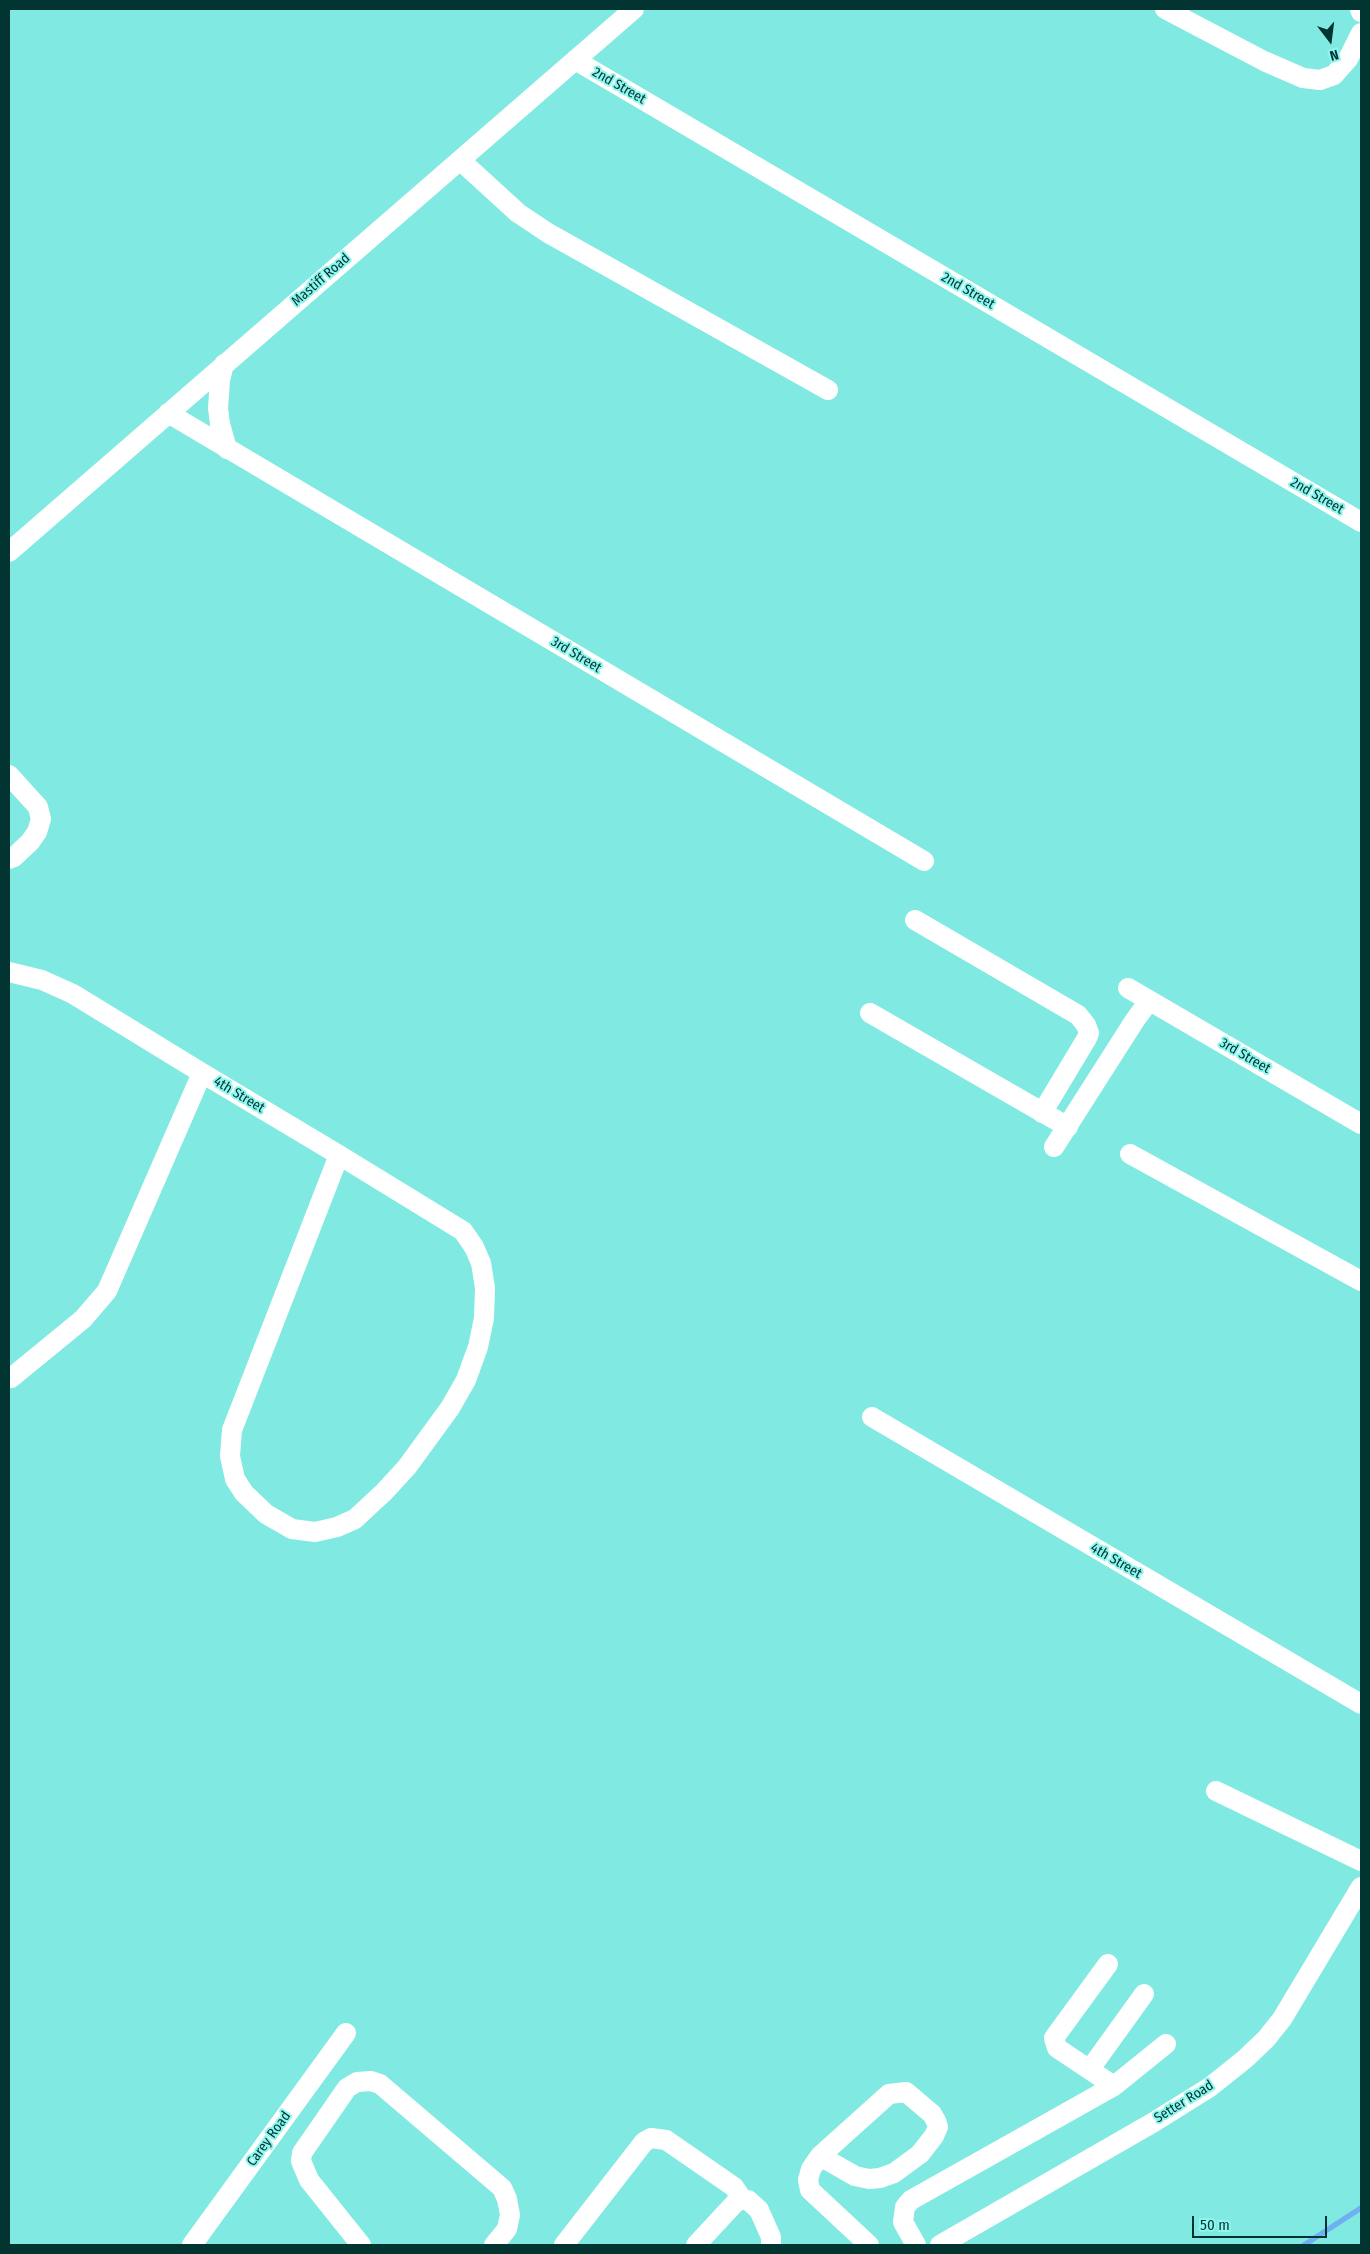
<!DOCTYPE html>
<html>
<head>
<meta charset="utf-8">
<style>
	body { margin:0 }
	#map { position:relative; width:1370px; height:2254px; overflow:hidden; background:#80eae2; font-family:"Fira Sans Condensed",sans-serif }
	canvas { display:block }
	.frame { position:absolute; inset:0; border:10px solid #023431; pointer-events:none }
	.north { position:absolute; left:1305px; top:15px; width:50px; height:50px; -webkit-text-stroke:4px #8df7ef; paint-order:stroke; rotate:165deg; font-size:14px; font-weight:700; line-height:20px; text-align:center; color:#023431 }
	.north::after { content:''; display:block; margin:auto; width:18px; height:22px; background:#023431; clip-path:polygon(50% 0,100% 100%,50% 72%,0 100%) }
	.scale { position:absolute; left:1192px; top:2216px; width:135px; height:22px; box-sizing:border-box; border:2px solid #023431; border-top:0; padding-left:6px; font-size:15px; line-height:18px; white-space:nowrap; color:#023431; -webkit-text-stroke:4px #8df7ef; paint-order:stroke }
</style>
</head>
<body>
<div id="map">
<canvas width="1370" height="2254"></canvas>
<div class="frame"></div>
<div class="north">N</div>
<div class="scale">50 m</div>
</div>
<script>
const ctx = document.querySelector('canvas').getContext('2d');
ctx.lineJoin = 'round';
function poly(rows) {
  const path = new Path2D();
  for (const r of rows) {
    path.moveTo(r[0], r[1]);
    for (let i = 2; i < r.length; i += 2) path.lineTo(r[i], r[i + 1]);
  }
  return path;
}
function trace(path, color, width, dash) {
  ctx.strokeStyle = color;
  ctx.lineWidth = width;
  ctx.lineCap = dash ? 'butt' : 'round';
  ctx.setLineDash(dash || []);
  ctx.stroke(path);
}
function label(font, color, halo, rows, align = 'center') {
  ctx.font = font + ' "Fira Sans Condensed",sans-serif';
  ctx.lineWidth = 4;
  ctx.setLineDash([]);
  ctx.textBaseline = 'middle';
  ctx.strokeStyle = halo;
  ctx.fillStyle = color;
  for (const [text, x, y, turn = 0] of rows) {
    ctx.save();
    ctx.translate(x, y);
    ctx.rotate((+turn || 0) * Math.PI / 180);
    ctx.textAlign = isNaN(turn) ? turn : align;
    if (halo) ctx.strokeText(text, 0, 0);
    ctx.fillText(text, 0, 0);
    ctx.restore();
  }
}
trace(poly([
	[1304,2245,1361,2208]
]), '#6fb0f1', 5.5);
trace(poly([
	[1165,9,1264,61,1303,78,1320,80,1334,75,1348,59,1361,33],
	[1360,9,1361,12],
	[575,60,1361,522],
	[460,160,518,213,548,233,828,390],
	[224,364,220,380,218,408,220,424,227,449],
	[168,413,924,861],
	[9,552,634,9],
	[9,775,38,807,41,819,37,832,30,842,14,857,9,859],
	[915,920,1078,1015,1086,1025,1089,1033,1087,1038,1042,1113],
	[9,972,42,980,73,994,202,1073,339,1155,463,1231,474,1247,481,1263,485,1288,484,1318,478,1347,466,1380,450,1408,407,1467,384,1492,355,1519,337,1527,315,1532,292,1529,266,1514,244,1493,235,1479,230,1456,232,1430,339,1155],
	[1128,988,1361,1124],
	[870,1013,1068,1127],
	[1054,1147,1135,1020,1149,1001],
	[1130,1154,1361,1281],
	[11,1378,83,1319,107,1291,202,1073],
	[872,1417,1361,1704],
	[1216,1791,1361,1861],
	[1108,1964,1054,2038,1057,2048,1114,2086],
	[1090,2069,1144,1994],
	[820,2156,855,2176,869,2179,880,2178,894,2173,920,2154,934,2136,938,2127,936,2121,932,2114,906,2092,889,2094,820,2156,811,2169,808,2180,810,2190,869,2245],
	[192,2245,346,2033],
	[361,2245,309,2180,301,2161,302,2153,347,2088,357,2082,371,2081,380,2084,502,2188,507,2199,510,2215,507,2229,494,2245],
	[564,2245,644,2142,651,2138,666,2140,734,2187,742,2199],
	[696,2245,735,2203,742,2199,748,2200,759,2210,771,2237,771,2245],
	[916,2245,903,2222,905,2207,911,2200,1114,2086,1166,2044],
	[940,2245,1154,2122,1210,2087,1245,2059,1266,2039,1282,2019,1361,1887]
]), '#fff', 20);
label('14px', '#023431', '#8df7ef', [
	["2nd Street",619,86,30],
	["Mastiff Road",321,280,-41],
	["2nd Street",968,291,30],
	["2nd Street",1317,496,30],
	["3rd Street",576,655,31],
	["3rd Street",1245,1056,30],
	["4th Street",239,1095,31],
	["4th Street",1116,1561,30],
	["Setter Road",1184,2102,-32],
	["Carey Road",269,2139,-54]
]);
</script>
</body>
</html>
